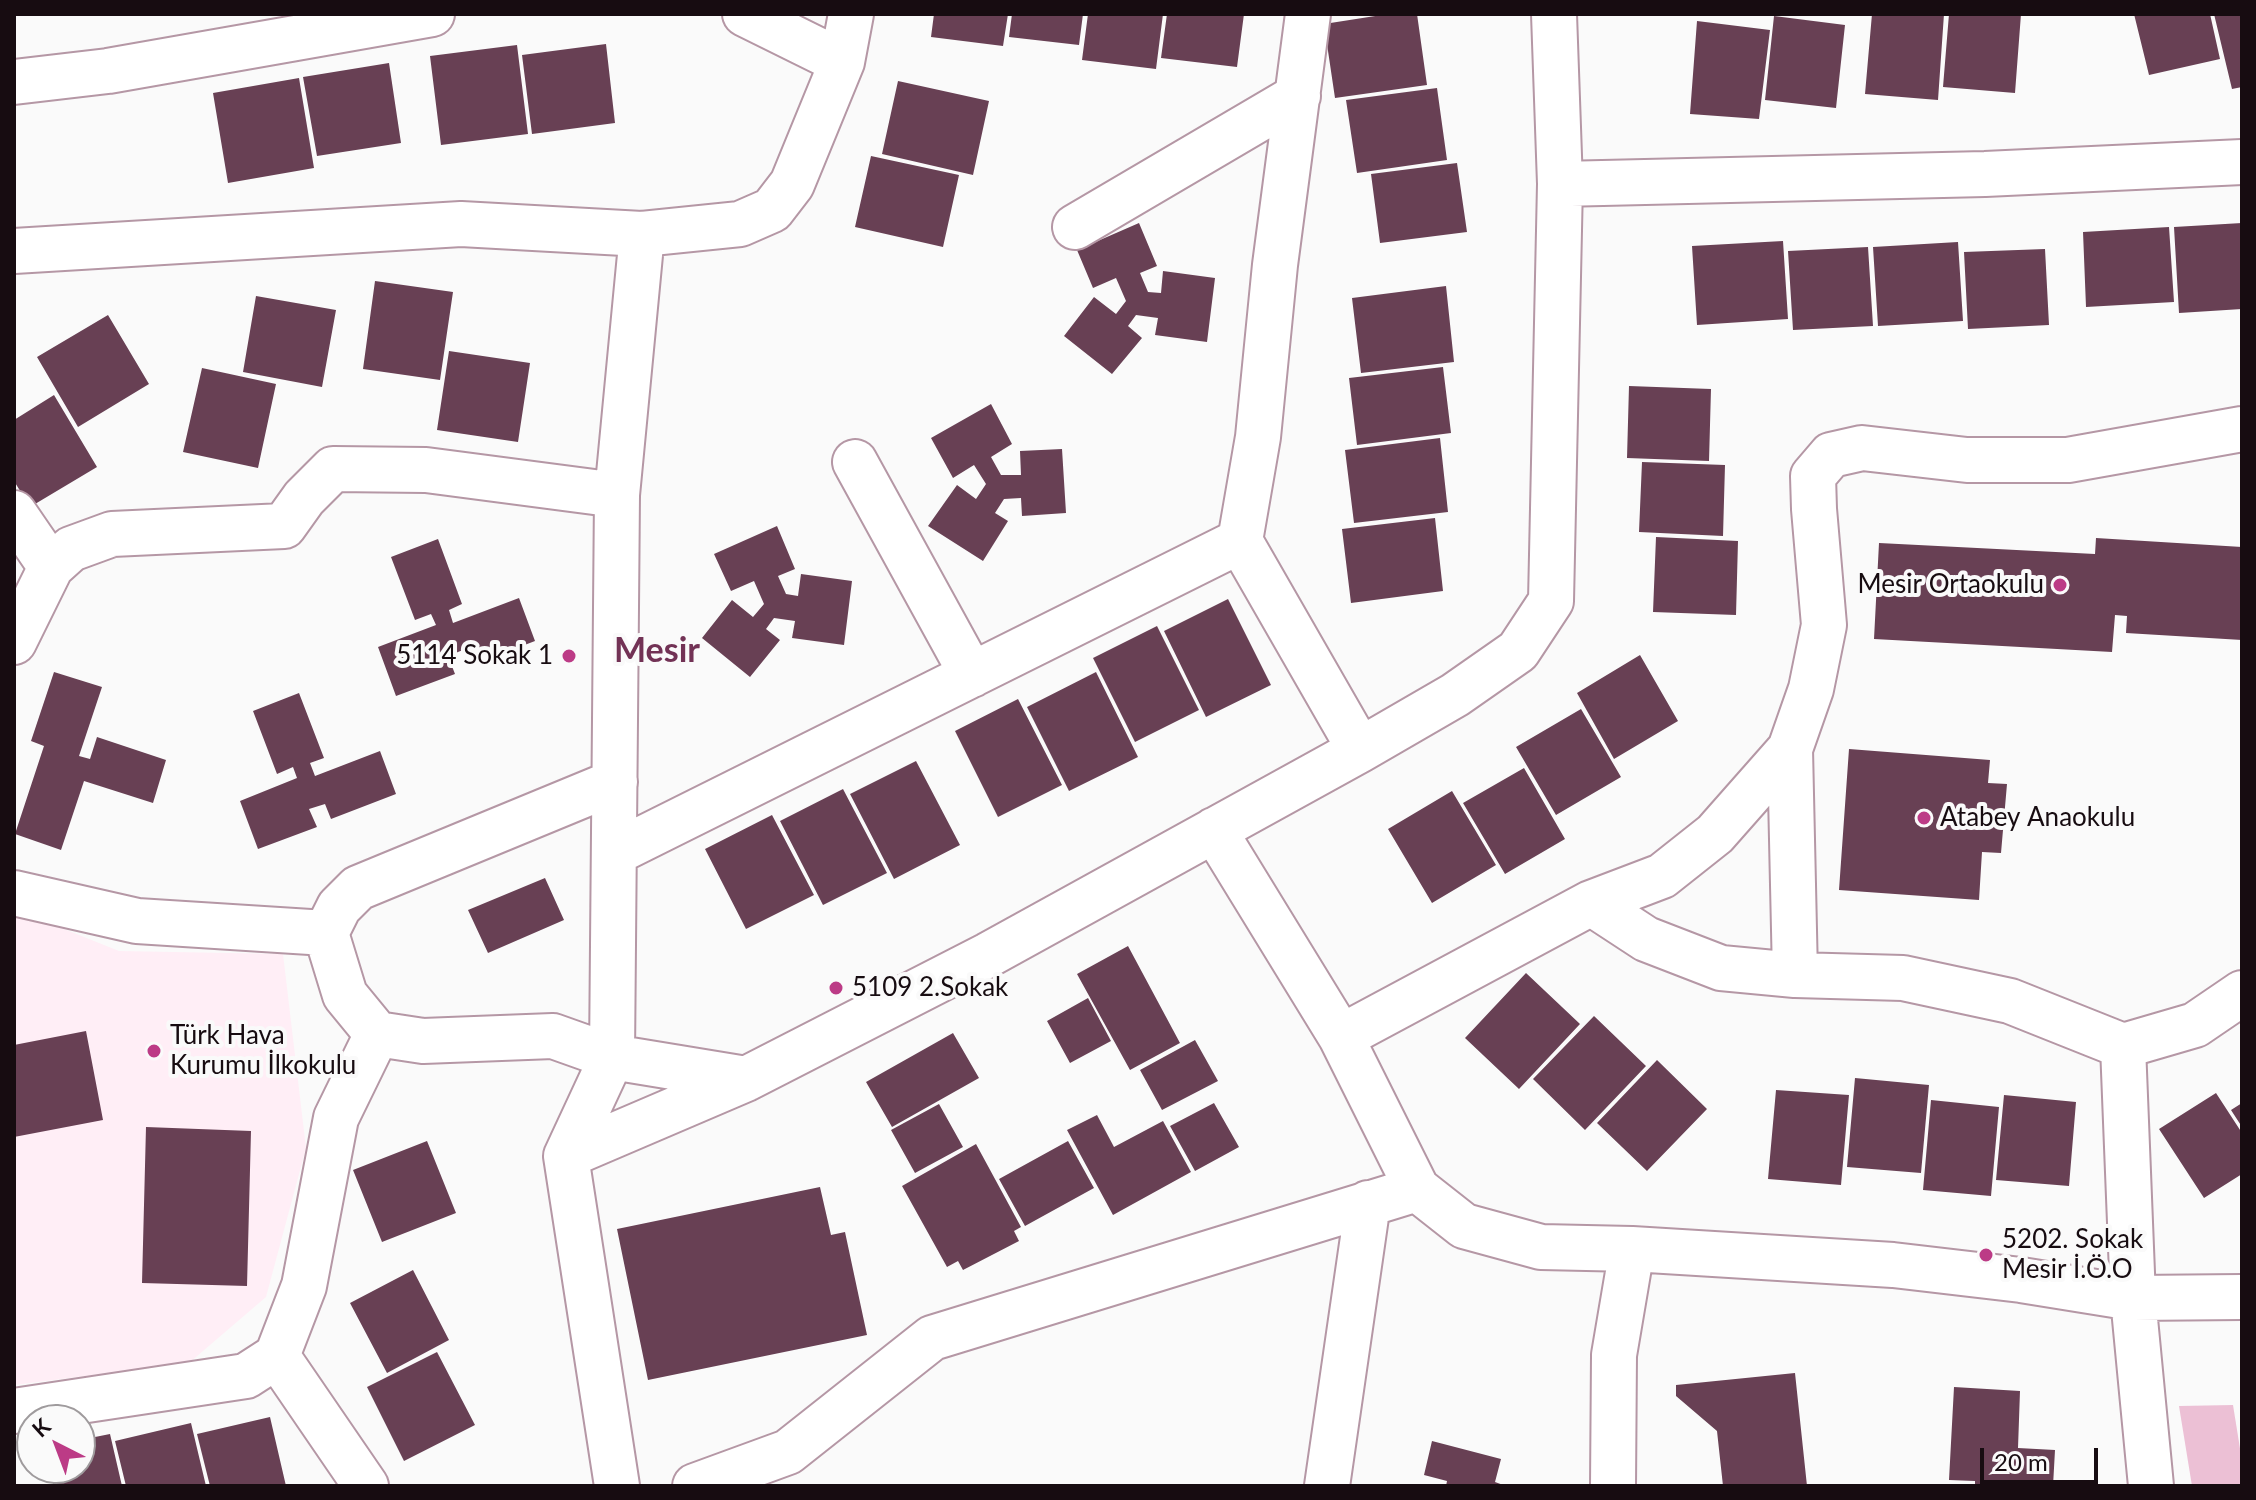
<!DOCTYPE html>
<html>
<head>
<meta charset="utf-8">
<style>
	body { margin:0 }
	#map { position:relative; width:2256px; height:1500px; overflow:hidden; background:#fafafa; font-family:Lato,sans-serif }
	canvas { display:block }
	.frame { position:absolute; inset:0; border:16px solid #170c11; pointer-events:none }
	.north { position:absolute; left:16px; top:1404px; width:80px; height:80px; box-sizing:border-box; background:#fafafa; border:2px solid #9f9b9d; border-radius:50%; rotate:318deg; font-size:22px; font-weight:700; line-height:32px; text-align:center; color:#170c11 }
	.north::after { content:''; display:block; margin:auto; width:28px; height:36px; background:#bc3b86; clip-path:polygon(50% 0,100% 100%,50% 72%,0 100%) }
	.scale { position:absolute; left:1980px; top:1448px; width:118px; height:36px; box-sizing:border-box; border:4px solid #170c11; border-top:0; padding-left:10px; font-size:24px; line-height:28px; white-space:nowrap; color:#170c11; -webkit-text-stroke:6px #fafafa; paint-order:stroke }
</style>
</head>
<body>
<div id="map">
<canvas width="2256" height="1500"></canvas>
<div class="frame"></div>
<div class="north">K</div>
<div class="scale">20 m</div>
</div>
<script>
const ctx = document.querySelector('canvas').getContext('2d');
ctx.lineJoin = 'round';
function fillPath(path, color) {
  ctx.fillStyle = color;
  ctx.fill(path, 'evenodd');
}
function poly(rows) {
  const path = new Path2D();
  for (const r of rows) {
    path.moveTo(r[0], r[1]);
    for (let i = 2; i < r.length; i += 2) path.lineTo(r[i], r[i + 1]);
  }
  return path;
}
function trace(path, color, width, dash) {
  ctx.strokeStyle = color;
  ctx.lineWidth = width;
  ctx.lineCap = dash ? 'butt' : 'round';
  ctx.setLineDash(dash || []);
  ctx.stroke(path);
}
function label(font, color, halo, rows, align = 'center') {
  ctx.font = font + ' Lato,sans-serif';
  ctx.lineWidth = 8;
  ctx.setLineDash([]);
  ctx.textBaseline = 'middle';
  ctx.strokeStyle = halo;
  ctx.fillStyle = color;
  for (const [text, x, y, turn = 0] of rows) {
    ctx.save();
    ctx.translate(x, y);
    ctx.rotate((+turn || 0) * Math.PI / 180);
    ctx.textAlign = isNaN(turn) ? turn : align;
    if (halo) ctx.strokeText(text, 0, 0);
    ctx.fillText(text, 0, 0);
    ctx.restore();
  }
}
fillPath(poly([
	[14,909,119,951,283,954,306,1148,266,1297,189,1363,14,1385]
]), '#ffeef6');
fillPath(poly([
	[2233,1405,2242,1461,2242,1486,2192,1486,2179,1406]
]), '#ecc0d5');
fillPath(poly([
	[934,14,1008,14,1003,46,931,37],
	[1012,14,1083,14,1079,45,1009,37],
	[1088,14,1163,14,1156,69,1082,60],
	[1167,14,1244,14,1237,67,1161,58],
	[1388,14,1417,14,1427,85,1335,98,1324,24],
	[1872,14,1944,14,1938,100,1865,94],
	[1949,14,2021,14,2015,93,1943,87],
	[2134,14,2210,14,2220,59,2149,75],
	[2214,14,2242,14,2242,87,2232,89],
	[1774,16,1845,25,1836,108,1765,100],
	[1697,21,1770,30,1759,119,1690,114],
	[606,44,615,123,532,134,522,55],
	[517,45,528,134,441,145,430,56],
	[389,63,401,143,317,156,303,77],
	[299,78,314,168,228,183,213,93],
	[898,81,989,101,973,175,882,154],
	[1437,88,1447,160,1357,173,1346,100],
	[871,156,959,175,943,247,855,227],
	[1457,163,1467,232,1380,243,1371,174],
	[1139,223,1157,266,1140,273,1148,292,1161,293,1163,271,1215,278,1207,342,1155,335,1158,318,1136,315,1128,326,1142,338,1112,374,1064,336,1094,297,1116,314,1126,301,1116,278,1093,288,1077,250],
	[2242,223,2242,309,2179,313,2174,227],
	[2169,227,2174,302,2086,307,2083,232],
	[1783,241,1788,319,1697,325,1692,246],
	[1958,242,1963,321,1878,326,1873,247],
	[1868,247,1873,326,1793,330,1788,251],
	[2045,249,2049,325,1968,329,1964,252],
	[375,281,453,292,440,380,363,369],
	[1446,286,1454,362,1361,373,1352,298],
	[256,296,336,310,322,387,243,372],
	[108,315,149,384,78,427,37,357],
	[449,351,530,363,518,442,437,430],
	[1443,367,1451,433,1357,445,1349,378],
	[202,368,276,384,258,468,183,452],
	[1629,386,1711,389,1709,461,1627,458],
	[54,395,97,467,30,507,14,481,14,420],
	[991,404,1012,444,991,457,1001,475,1021,475,1020,451,1062,449,1066,513,1022,516,1021,498,1004,499,995,513,1008,521,983,561,928,526,957,485,976,499,986,484,974,465,953,478,931,438],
	[1440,438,1448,512,1354,523,1345,450],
	[1642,462,1725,465,1723,536,1639,532],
	[1435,518,1443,591,1351,603,1342,529],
	[777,526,795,569,778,576,786,594,798,596,801,574,852,581,844,645,792,638,795,621,774,618,766,629,780,640,750,677,702,638,732,600,753,617,764,604,754,581,731,591,714,554],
	[1656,537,1738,541,1736,615,1653,612],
	[2096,538,2242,547,2242,640,2126,633,2127,616,2115,615,2112,652,1874,639,1879,543,2095,554],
	[438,539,462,604,449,610,453,623,519,598,535,641,470,666,463,650,448,656,455,674,396,696,378,647,436,625,431,614,415,620,391,557],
	[1228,599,1271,685,1206,717,1164,631],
	[1157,626,1199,710,1135,742,1093,658],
	[1640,655,1678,721,1614,759,1577,693],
	[54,672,102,687,79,756,90,759,97,737,166,760,153,803,84,781,61,850,15,834,44,746,31,741],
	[1096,672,1138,757,1069,791,1027,707],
	[299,693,324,758,310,763,315,776,380,751,396,794,331,819,325,804,309,809,317,827,258,849,240,801,297,778,293,767,277,774,253,711],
	[1018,699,1062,785,998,817,955,731],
	[1581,709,1621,777,1556,815,1516,747],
	[1849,749,1990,760,1988,783,2007,784,2001,853,1982,852,1979,900,1839,890],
	[916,761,960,845,894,879,850,794],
	[1524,768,1565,839,1505,874,1463,803],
	[843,789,887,873,823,905,780,821],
	[1452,791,1496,865,1432,903,1388,829],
	[772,815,814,895,746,929,705,849],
	[545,878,564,920,488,953,468,910],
	[1128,946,1180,1043,1130,1070,1077,974],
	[1526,973,1580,1024,1519,1089,1465,1038],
	[1088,998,1111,1041,1070,1063,1047,1021],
	[1594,1016,1646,1066,1585,1130,1533,1079],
	[86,1031,103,1120,14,1137,14,1045],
	[953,1033,979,1078,892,1127,866,1082],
	[1195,1040,1218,1081,1162,1110,1140,1070],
	[1657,1060,1707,1109,1647,1171,1597,1123],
	[1855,1078,1929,1085,1921,1173,1847,1167],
	[1776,1090,1849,1095,1841,1185,1768,1179],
	[2216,1093,2242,1133,2242,1174,2204,1198,2159,1129],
	[2004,1095,2076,1102,2069,1186,1996,1180],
	[1931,1100,1999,1107,1991,1196,1923,1190],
	[1214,1103,1239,1147,1195,1171,1170,1126],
	[2242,1103,2242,1127,2231,1110],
	[939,1104,963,1147,915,1173,891,1130],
	[1097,1115,1114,1147,1163,1121,1191,1172,1113,1215,1067,1130],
	[146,1127,251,1131,247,1286,142,1283],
	[427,1141,456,1213,382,1242,353,1170],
	[1068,1141,1094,1188,1025,1226,999,1179],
	[976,1144,1021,1227,1014,1231,1019,1241,963,1270,958,1261,947,1267,902,1186],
	[820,1187,831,1235,845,1232,867,1335,648,1380,617,1229],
	[413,1270,449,1340,387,1373,350,1303],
	[437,1352,475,1425,404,1461,367,1387],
	[1795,1373,1807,1486,1723,1486,1717,1431,1676,1396,1676,1385],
	[1954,1387,2020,1391,2018,1448,2055,1450,2053,1486,1975,1486,1975,1481,1949,1480],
	[270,1417,286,1486,210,1486,197,1434],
	[191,1423,206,1486,126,1486,115,1441],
	[110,1434,122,1486,54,1486,49,1468,80,1468,80,1440],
	[1432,1441,1501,1459,1495,1482,1506,1486,1446,1486,1447,1481,1424,1475]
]), '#684054');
const minor = poly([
	[745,14,842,62],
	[1308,14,1275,265,1258,437,1240,541,1360,750],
	[14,82,108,71,432,14],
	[1560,184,1985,174,2242,162],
	[1075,227,1298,96],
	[14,251,461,224,642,234,740,224,772,210,792,184,842,62,851,14],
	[855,462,972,675],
	[14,513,51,567,14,642],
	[51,567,71,549,112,534,284,526,304,498,333,469,426,470,617,495],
	[1790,749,1795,975],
	[1214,830,1341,1037,1417,1189,1464,1226,1541,1247,1632,1249,1893,1265,2021,1280,2133,1298,2242,1297],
	[614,853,1240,541],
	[14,893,137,921,326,933],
	[1591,903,1646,939,1721,968,1795,975,1903,978,2010,1001,2123,1046,2195,1025,2242,993],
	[377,1034,423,1041,553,1036,612,1057,746,1079],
	[1341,1037,1591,903,1662,876,1715,834,1790,749,1811,689,1824,625,1814,509,1813,476,1831,455,1862,448,1967,460,2068,460,2242,429],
	[2123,1046,2133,1298,2151,1486],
	[566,1156,746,1079,988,955,1360,750,1455,695,1518,651,1551,601,1560,184,1554,14],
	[277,1356,304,1286,336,1118,377,1034,345,995,326,933,339,907,358,888,615,782],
	[14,1411,246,1376,277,1356,366,1486],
	[617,1486,566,1156,612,1057,617,495,642,234],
	[695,1486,788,1452,932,1338,1417,1189],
	[1327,1486,1368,1203],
	[1613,1486,1614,1355,1632,1249]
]);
trace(minor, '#b597a5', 48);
trace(minor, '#fff', 44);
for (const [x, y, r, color] of [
	[2060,585,8,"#bc3b86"],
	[569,656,8,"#bc3b86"],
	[1924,818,8,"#bc3b86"],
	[836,988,8,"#bc3b86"],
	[154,1051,8,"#bc3b86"],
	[1986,1255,8,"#bc3b86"]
]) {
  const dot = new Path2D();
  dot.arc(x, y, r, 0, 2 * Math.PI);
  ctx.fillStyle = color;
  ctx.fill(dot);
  trace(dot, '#fafafa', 3);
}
label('26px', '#170c11', '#fafafa', [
	["Mesir Ortaokulu",2044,585,"right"],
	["5114 Sokak 1",553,656,"right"],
	["Atabey Anaokulu",1940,818],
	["5109 2.Sokak",852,988],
	["Türk Hava",170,1036],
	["Kurumu İlkokulu",170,1066],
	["5202. Sokak",2002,1240],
	["Mesir İ.Ö.O",2002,1270]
], 'left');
label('bold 34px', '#723255', '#fafafa', [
	["Mesir",657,651]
]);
</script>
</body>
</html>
